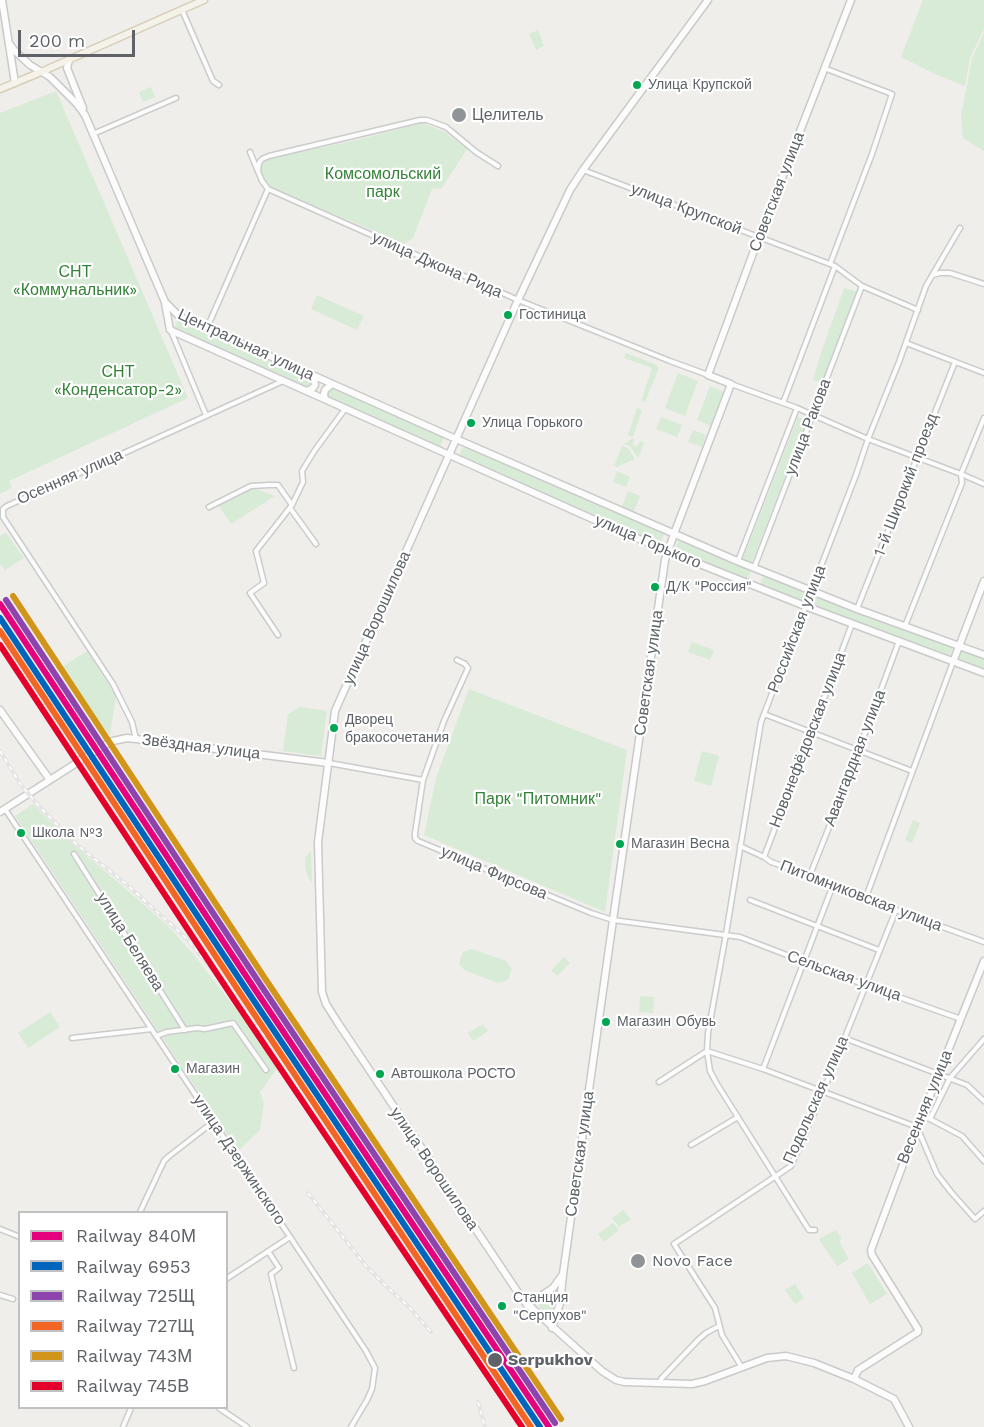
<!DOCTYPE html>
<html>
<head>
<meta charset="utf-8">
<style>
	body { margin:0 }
	#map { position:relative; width:984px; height:1427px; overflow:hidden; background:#efeeea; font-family:"Work Sans",sans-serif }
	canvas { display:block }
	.legend { position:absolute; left:18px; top:1211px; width:210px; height:198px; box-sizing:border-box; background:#fff; border:2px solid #bfc1c3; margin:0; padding:8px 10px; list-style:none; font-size:18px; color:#5f6368 }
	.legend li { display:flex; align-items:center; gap:12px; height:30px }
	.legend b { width:30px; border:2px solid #bfc1c3 }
	.scale { position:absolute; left:18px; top:30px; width:117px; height:27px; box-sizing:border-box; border:3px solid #5f6368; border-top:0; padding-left:8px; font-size:18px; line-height:21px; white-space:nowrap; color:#5f6368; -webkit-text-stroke:4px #fff; paint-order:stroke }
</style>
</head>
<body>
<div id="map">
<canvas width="984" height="1427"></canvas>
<ul class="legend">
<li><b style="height:8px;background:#e5007d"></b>Railway 840М</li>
<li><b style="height:8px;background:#0065bd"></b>Railway 6953</li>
<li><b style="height:8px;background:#8e44ad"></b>Railway 725Щ</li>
<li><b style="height:8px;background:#f26522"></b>Railway 727Щ</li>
<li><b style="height:8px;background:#d1951a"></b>Railway 743М</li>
<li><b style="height:8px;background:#e4002b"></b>Railway 745В</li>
</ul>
<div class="scale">200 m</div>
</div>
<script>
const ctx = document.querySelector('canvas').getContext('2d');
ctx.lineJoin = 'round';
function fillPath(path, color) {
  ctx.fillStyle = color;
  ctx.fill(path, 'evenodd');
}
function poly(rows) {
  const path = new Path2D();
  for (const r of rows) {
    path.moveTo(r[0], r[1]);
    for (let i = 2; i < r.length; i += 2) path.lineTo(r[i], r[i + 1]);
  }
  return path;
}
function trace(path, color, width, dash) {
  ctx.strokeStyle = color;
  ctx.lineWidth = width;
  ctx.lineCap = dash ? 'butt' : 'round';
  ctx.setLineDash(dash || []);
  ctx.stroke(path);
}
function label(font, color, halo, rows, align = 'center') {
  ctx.font = font + ' "Work Sans",sans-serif';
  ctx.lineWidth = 4.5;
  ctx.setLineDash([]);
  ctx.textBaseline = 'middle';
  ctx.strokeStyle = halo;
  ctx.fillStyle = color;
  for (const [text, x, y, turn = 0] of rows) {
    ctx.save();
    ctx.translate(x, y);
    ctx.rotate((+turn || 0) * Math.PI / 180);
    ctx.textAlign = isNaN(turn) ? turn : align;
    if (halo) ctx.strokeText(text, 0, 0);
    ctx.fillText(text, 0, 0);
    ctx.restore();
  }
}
fillPath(poly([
	[923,0,984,0,984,29,970,58,965,86,935,74,901,57],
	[538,30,544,46,536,50,529,34],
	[984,33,984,151,963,138,961,116,972,58],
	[151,87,155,97,143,102,139,92],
	[56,91,188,398,9,481,12,488,0,494,0,113],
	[422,123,443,131,467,149,442,188,432,189,413,238,404,244,273,188,268,184,263,178,261,171,262,164,267,159,353,141],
	[844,288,858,292,823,384,813,380,819,359],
	[317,295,364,316,357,330,311,309],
	[178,319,311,377,313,385,310,387,305,387,174,329],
	[626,353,655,364,659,368,645,402,641,401,652,368,624,358],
	[678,373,698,381,685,416,665,408],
	[710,386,724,392,711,426,697,420],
	[330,388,334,388,444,437,440,447,329,399,327,396,327,392],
	[637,408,642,410,633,437,628,435],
	[661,417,682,425,677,437,656,429],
	[798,417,807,420,752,562,743,559],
	[693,430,706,435,702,447,688,442],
	[632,439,634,439,633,445,637,446,641,441,644,443,638,458,630,446,624,444],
	[464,445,664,534,659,546,459,456],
	[622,446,628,448,635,459,617,467,614,466],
	[617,471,630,477,626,487,613,482],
	[253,488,275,496,231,524,219,506],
	[628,491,640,496,634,511,622,506],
	[6,533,24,558,5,570,0,564,0,536],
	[679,540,751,571,747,581,674,552],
	[763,576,806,592,802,602,760,586],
	[813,596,953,648,950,657,809,605],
	[692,642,714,650,710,660,688,652],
	[960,649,984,658,984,670,956,659],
	[87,651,116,696,110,735,89,712,60,668],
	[469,689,627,750,605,912,424,835,436,778],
	[300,707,327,711,321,756,283,751,288,714],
	[702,751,719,756,711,786,694,781],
	[33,804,76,847,119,883,169,927,193,954,251,1028,278,1067,260,1092,264,1103,260,1130,240,1149,236,1148,15,816],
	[913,820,920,823,912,843,905,840],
	[311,850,312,882,309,879,306,871,305,858],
	[472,949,506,961,512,969,508,980,498,983,464,970,459,963,463,952],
	[564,957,570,963,557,976,551,970],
	[640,996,654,997,653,1013,639,1012],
	[50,1012,60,1027,28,1048,18,1033],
	[483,1024,488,1031,473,1041,468,1033],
	[623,1210,631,1219,619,1227,612,1218],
	[613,1223,619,1230,604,1242,598,1234],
	[836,1230,842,1239,839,1241,849,1259,837,1266,819,1239],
	[868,1263,887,1294,870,1304,852,1273],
	[795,1284,804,1298,795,1304,785,1290],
	[549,1294,554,1294,556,1298,553,1315,549,1317,539,1307,539,1302]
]), '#d8ebd6');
const street = poly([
	[182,10,213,81,219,85],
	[824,68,892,94,872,154,830,264],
	[93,134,176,98],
	[583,170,835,266,862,286,918,310],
	[258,171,259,163,262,159,269,156,420,120,427,120,446,127,476,152,498,166],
	[268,189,518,300,670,361,708,375],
	[933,275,940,273,950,273,984,284],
	[207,328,268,189,262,181,250,152],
	[171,331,206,415],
	[906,343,984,373],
	[731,384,797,408,868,439,961,474,984,484],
	[783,403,835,266],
	[209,507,251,486,269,485,278,485,292,505,303,482,302,471,315,450,345,409],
	[290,508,316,544],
	[738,561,797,408],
	[754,568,862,286],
	[857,609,955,362],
	[905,626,962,483,961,474,984,418],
	[278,635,250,593,264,583,256,551,292,505],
	[457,660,465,664,468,668,444,721,423,780,415,833,415,838,418,841,591,913,613,920,740,937,865,985,961,1019],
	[764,714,912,771],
	[136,739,132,722,113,684,3,517,3,509,7,506,283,381],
	[329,763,423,780],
	[5,809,366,1351,375,1368,372,1389,367,1400,351,1427],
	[740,846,764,857,771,862,810,875,896,910,984,942],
	[74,854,185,1030],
	[764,857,852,624],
	[810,875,845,787,899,641],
	[866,897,953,662],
	[750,900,879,950],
	[156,1036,167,1032,197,1028,205,1029,233,1023,266,1070],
	[72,1038,152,1029],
	[844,1038,967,1085,984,1101],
	[707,1051,763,1069,917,1127,937,1174,951,1192,975,1219,984,1211],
	[763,1069,833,885],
	[659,1082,707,1051],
	[922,1117,930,1119,950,1078,984,1039],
	[930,1119,962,1136,984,1161],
	[691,1145,738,1117],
	[140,1212,164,1161,168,1157,213,1122],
	[0,1229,20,1237],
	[815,1230,809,1230,717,1084,710,1071,707,1051,708,1033,726,934,761,722,856,475,868,439,899,362,926,286,960,228],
	[268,1251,279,1268,271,1274,294,1368],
	[226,1279,290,1237],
	[0,1295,13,1299],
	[741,1366,722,1335,715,1308,674,1244,791,1166,823,1092,896,910],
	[660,1383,661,1379,698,1340,706,1333,719,1326],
	[219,1408,247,1427],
	[123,1427,131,1408]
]);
const secondary = poly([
	[2,0,15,83],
	[708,0,583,170,570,190,518,300,335,711,318,842,322,992,326,1004,338,1023,523,1300,602,1371,616,1380,624,1382,692,1384,705,1381,767,1358,786,1356,814,1363,854,1379,894,1399,909,1427],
	[9,43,14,50,30,65,50,77,77,104,85,115,165,302,180,317,207,328,447,435,737,561,857,609,984,655],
	[69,60,67,68,83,108],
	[165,303,170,330,597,521,672,553,805,606,984,673],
	[307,391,313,388,315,385,314,377],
	[325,399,324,394,325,390,332,384],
	[953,662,984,581],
	[0,710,50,780],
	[0,812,103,746,113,741,127,738,136,739,328,763],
	[527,1305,553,1288,563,1274,613,920,665,560,674,534,731,384,708,375,759,237,851,0],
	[552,1328,560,1303,563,1275],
	[854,1379,858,1370,918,1332,918,1329,872,1255,871,1250,911,1143,984,961]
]);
const primary = poly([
	[0,89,41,72,204,0]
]);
trace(street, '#cbcccc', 7);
trace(secondary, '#cacacb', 9);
trace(primary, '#d7ceb8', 9);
trace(street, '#fdfcfc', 4);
trace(secondary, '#fdfcfc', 6);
trace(primary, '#f4f2e9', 6);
const rail = poly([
	[0,751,21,785,37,804,77,845,125,883,187,939,242,1006,293,1072],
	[308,1193,366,1266,384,1284,410,1308,431,1332],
	[422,1232,436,1251,470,1281],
	[478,1402,485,1427]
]);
trace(rail, '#e4e4e4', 4);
trace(rail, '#fff', 1.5, [4.5]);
trace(poly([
	[0,604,254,988,549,1427]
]), '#e5007d', 6);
trace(poly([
	[0,618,248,992,540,1427]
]), '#0065bd', 6);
trace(poly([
	[6,600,260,984,555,1423]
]), '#8e44ad', 6);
trace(poly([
	[0,631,242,996,531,1427]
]), '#f26522', 6);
trace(poly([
	[13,596,266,980,561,1419]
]), '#d1951a', 6);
trace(poly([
	[0,645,235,1001,522,1427]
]), '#e4002b', 6);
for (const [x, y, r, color] of [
	[637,85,5,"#00a651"],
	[459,115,8,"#919496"],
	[508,315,5,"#00a651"],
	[471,423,5,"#00a651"],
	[655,587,5,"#00a651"],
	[334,728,5,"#00a651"],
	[21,833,5,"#00a651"],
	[620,844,5,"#00a651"],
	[606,1022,5,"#00a651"],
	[175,1069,5,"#00a651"],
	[380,1074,5,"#00a651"],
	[638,1261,8,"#919496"],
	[502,1306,5,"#00a651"],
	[495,1360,8,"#5f6368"]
]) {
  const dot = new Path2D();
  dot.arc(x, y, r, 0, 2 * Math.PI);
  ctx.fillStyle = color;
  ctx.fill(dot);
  trace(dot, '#fff', 2);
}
label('14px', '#5f6368', '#fff', [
	["Улица Крупской",648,85],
	["Гостиница",519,315],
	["Улица Горького",482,423],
	["Д/К \"Россия\"",666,587],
	["Дворец",345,720],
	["бракосочетания",345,738],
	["Школа №3",32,833],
	["Магазин Весна",631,844],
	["Магазин Обувь",617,1022],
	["Магазин",186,1069],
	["Автошкола РОСТО",391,1074],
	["Станция",513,1298],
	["\"Серпухов\"",513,1316]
], 'left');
label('16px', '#5f6368', '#fff', [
	["Целитель",472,115],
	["Novo Face",652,1261]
], 'left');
label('16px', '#348238', '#fff', [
	["Комсомольский",383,174],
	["парк",383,192],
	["СНТ",75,272],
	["«Коммунальник»",75,290],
	["СНТ",118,372],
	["«Конденсатор-2»",118,390],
	["Парк \"Питомник\"",538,799]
]);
label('16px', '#5f6368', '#fff', [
	["Советская улица",777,192,-69],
	["улица Крупской",686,209,21],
	["улица Джона Рида",437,265,24],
	["Центральная улица",246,345,25],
	["улица Ракова",808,427,-69],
	["Осенняя улица",70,477,-24],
	["1-й Широкий проезд",906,485,-69],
	["улица Горького",648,542,23],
	["улица Ворошилова",377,618,-66],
	["Российская улица",797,629,-69],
	["Советская улица",649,673,-82],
	["Новонефёдовская улица",808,740,-69],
	["Звёздная улица",201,747,7],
	["Авангардная улица",855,758,-69],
	["улица Фирсова",494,873,23],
	["Питомниковская улица",861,896,21],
	["улица Беляева",130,942,58],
	["Сельская улица",844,976,20],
	["Подольская улица",816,1100,-66],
	["Весенняя улица",925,1107,-68],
	["Советская улица",580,1154,-82],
	["улица Дзержинского",239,1160,56],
	["улица Ворошилова",434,1169,56]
]);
label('bold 16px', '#5f6368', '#fff', [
	["Serpukhov",508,1360]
], 'left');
</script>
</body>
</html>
